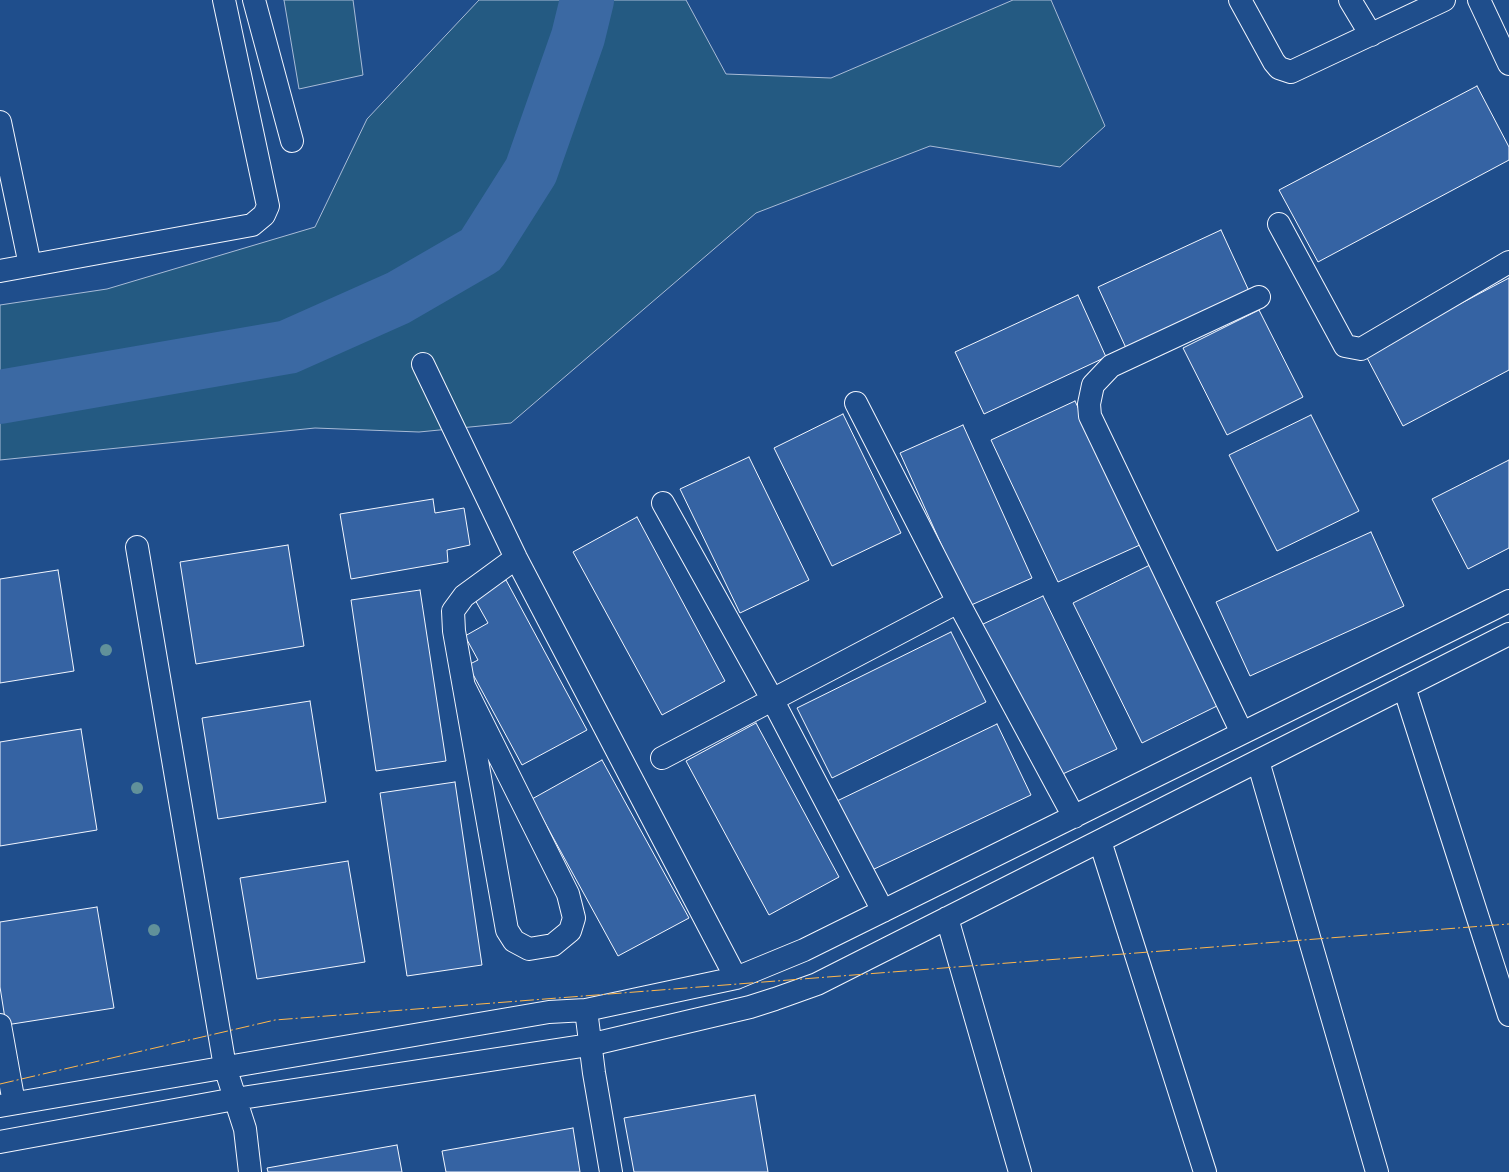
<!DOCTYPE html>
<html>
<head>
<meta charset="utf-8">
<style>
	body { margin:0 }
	canvas { display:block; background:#1f4e8c }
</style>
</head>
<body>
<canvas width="1509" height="1172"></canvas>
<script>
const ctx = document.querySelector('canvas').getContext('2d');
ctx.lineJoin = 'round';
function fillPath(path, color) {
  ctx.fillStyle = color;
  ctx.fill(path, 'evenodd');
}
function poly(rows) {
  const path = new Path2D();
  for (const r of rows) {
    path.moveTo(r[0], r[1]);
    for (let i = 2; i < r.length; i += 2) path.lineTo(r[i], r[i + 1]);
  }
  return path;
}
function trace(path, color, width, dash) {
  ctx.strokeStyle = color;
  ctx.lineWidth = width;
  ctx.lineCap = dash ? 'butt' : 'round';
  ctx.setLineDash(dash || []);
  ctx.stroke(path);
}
const green = poly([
	[284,0,353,0,363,75,299,89,284,0],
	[479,0,686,0,726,74,831,78,1013,0,1051,0,1105,126,1060,167,930,146,756,213,511,423,419,432,315,428,0,460,0,305,107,289,315,227,367,119,479,0]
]);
fillPath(green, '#245a82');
trace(green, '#a8bbd7', 1);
trace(poly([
	[0,397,288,347,398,298,481,250,531,171,578,37,587,0]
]), '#3b69a3', 54);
const building = poly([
	[1477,86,1509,147,1509,160,1318,262,1279,190,1477,86],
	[1221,230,1249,291,1126,348,1098,287,1221,230],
	[1509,278,1509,370,1403,426,1365,354,1509,278],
	[1078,295,1106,357,984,414,955,352,1078,295],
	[1259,310,1303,397,1227,435,1183,348,1259,310],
	[1075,401,1142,544,1058,582,991,440,1075,401],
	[843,414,901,533,832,566,774,448,843,414],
	[1311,415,1359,511,1277,551,1229,455,1311,415],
	[963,425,1032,578,969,606,900,453,963,425],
	[749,457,809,580,740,613,680,489,749,457],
	[1509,460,1509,548,1468,569,1432,499,1509,460],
	[433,499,435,513,464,508,470,545,447,550,448,562,351,579,340,514,433,499],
	[637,517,725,681,662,715,573,552,637,517],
	[1371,532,1404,606,1250,676,1216,602,1371,532],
	[288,545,304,646,196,664,180,562,288,545],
	[1152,564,1221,704,1142,743,1073,603,1152,564],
	[58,570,74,671,0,683,0,579,58,570],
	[506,580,587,730,522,765,468,665,478,660,465,636,488,623,474,598,506,580],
	[420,590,446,761,376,771,351,600,420,590],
	[1043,596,1117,749,1054,778,981,625,1043,596],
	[951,632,986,702,832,778,797,708,951,632],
	[310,701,326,802,218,819,202,718,310,701],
	[756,723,839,877,769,915,686,761,756,723],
	[997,724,1031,795,870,871,837,801,997,724],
	[81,729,97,830,0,846,0,742,81,729],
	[602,760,689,918,618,956,532,799,602,760],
	[455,782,482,965,407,976,380,793,455,782],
	[348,861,365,962,257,979,240,878,348,861],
	[97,907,114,1008,6,1025,0,987,0,922,97,907],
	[755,1095,768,1172,634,1172,624,1118,755,1095],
	[573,1128,580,1172,446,1172,442,1151,573,1128],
	[397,1145,402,1172,268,1172,267,1168,397,1145]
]);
fillPath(building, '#3563a3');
trace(building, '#f2f6ff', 1);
const minor = poly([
	[254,0,292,141],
	[1240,0,1274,62,1279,68,1291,72,1444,0],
	[1350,0,1371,35],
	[1479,0,1509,64],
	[0,122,30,265],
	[1279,224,1345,346,1361,349,1509,262],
	[0,271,252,225,264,215,268,206,224,0],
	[423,364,516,558,736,978],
	[856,403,958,602,1074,817],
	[663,503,772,699,883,911],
	[137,547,225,1067,245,1129,250,1172],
	[464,686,568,894,574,918,570,931,553,945,529,949,514,941,507,930,454,631,453,611,464,596,516,558],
	[1404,687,1509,1015],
	[1242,733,1090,416,1089,404,1093,385,1111,366,1259,297],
	[662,758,958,602],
	[1258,761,1377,1172],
	[1100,841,1205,1172],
	[947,918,1020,1172],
	[586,1010,594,1073,611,1172],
	[0,1025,14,1103],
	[0,1106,549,1012,586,1010,736,978,804,950,1509,601],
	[0,1142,235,1099,589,1045,750,1007,775,999,817,984,1509,634]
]);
trace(minor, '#f2f6ff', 24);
trace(minor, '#1f4e8c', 22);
trace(poly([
	[0,1084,275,1020,1509,924]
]), '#ffb74d', 1, [14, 3, 2, 3]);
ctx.fillStyle = '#61919a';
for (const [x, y] of [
	[106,650],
	[137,788],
	[154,930]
]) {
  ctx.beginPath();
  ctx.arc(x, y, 6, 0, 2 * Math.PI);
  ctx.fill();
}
</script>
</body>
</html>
